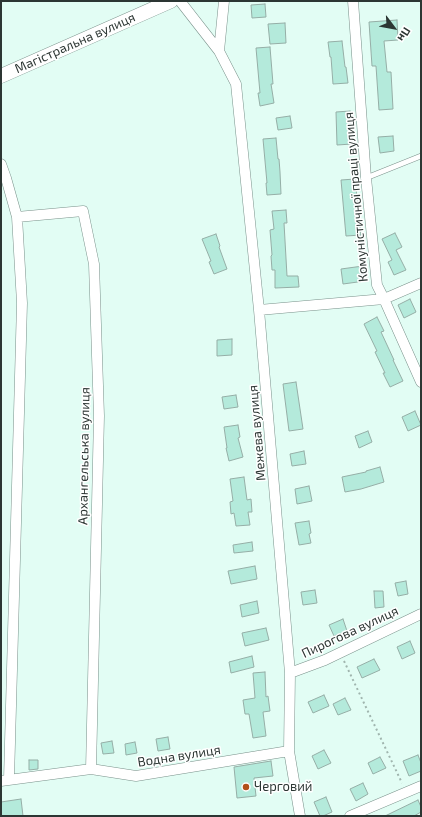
<!DOCTYPE html>
<html>
<head>
<meta charset="utf-8">
<style>
	body { margin:0 }
	#map { position:relative; width:422px; height:817px; overflow:hidden; background:#e2fdf4; font-family:"Exo 2",sans-serif }
	canvas { display:block }
	.frame { position:absolute; inset:0; border:2px solid #2c3633; pointer-events:none }
	.north { position:absolute; left:374px; top:8px; width:40px; height:40px; -webkit-text-stroke:3px #fff; paint-order:stroke; rotate:122deg; font-size:11px; font-weight:700; line-height:16px; text-align:center; color:#2c3633 }
	.north::after { content:''; display:block; margin:auto; width:14px; height:18px; background:#2c3633; clip-path:polygon(50% 0,100% 100%,50% 72%,0 100%) }
</style>
</head>
<body>
<div id="map">
<canvas width="422" height="817"></canvas>
<div class="frame"></div>
<div class="north">Пн</div>
</div>
<script>
const ctx = document.querySelector('canvas').getContext('2d');
ctx.lineJoin = 'round';
function fillPath(path, color) {
  ctx.fillStyle = color;
  ctx.fill(path, 'evenodd');
}
function poly(rows) {
  const path = new Path2D();
  for (const r of rows) {
    path.moveTo(r[0], r[1]);
    for (let i = 2; i < r.length; i += 2) path.lineTo(r[i], r[i + 1]);
  }
  return path;
}
function trace(path, color, width, dash) {
  ctx.strokeStyle = color;
  ctx.lineWidth = width;
  ctx.lineCap = dash ? 'butt' : 'round';
  ctx.setLineDash(dash || []);
  ctx.stroke(path);
}
function label(font, color, halo, rows, align = 'center') {
  ctx.font = font + ' "Exo 2",sans-serif';
  ctx.lineWidth = 3;
  ctx.setLineDash([]);
  ctx.textBaseline = 'middle';
  ctx.strokeStyle = halo;
  ctx.fillStyle = color;
  for (const [text, x, y, turn = 0] of rows) {
    ctx.save();
    ctx.translate(x, y);
    ctx.rotate((+turn || 0) * Math.PI / 180);
    ctx.textAlign = isNaN(turn) ? turn : align;
    if (halo) ctx.strokeText(text, 0, 0);
    ctx.fillText(text, 0, 0);
    ctx.restore();
  }
}
const building = poly([
	[265,4,266,17,252,18,251,5,265,4],
	[397,20,398,40,384,41,387,72,391,72,393,109,379,110,376,66,372,66,369,22,397,20],
	[285,23,286,43,270,44,268,24,285,23],
	[342,41,345,67,346,67,348,83,333,84,331,57,330,57,328,42,342,41],
	[270,47,273,84,271,84,274,103,260,106,258,93,260,93,256,48,270,47],
	[350,111,351,126,350,126,352,144,337,145,336,112,350,111],
	[290,116,292,128,278,130,276,118,290,116],
	[393,136,394,151,380,153,378,137,393,136],
	[276,138,278,159,279,159,280,172,281,194,267,195,266,183,267,183,263,139,276,138],
	[355,179,361,235,346,236,341,180,355,179],
	[286,210,287,223,284,223,287,276,298,276,299,287,275,288,275,270,272,270,271,256,272,255,270,230,274,229,272,211,286,210],
	[395,233,402,247,396,250,406,270,394,275,388,262,392,260,382,239,395,233],
	[216,234,220,246,219,247,227,269,214,274,209,262,211,261,202,239,216,234],
	[363,266,365,281,343,284,341,269,363,266],
	[410,299,416,312,404,318,398,305,410,299],
	[377,317,384,331,381,332,394,360,393,360,403,381,390,387,383,373,385,373,375,352,377,351,364,324,377,317],
	[232,339,232,355,217,356,217,340,232,339],
	[296,382,303,429,289,431,283,384,296,382],
	[236,395,238,407,224,409,222,397,236,395],
	[415,411,421,425,408,431,402,417,415,411],
	[238,425,240,437,238,438,243,457,229,461,226,448,227,448,224,427,238,425],
	[368,431,372,442,359,448,355,436,368,431],
	[304,451,306,464,292,466,290,454,304,451],
	[380,467,384,482,361,489,345,492,342,477,366,472,366,471,380,467],
	[244,477,247,500,251,499,252,512,248,512,250,525,236,526,234,513,231,514,230,502,233,501,230,479,244,477],
	[309,486,312,501,297,504,295,489,309,486],
	[309,521,311,533,309,534,311,543,299,545,295,523,309,521],
	[252,542,253,551,234,553,233,545,252,542],
	[255,566,257,579,231,584,228,571,255,566],
	[406,581,408,594,398,596,395,583,406,581],
	[315,590,317,603,303,605,301,592,315,590],
	[374,591,383,591,384,607,375,608,374,591],
	[257,601,259,613,242,617,240,605,257,601],
	[343,619,347,631,334,636,329,625,343,619],
	[266,628,269,640,245,646,242,633,266,628],
	[410,641,415,653,402,659,397,647,410,641],
	[252,656,254,667,231,673,229,662,252,656],
	[374,659,380,670,362,678,357,667,374,659],
	[265,672,266,697,268,696,270,711,263,712,266,736,253,738,249,714,245,714,243,700,255,698,253,673,265,672],
	[324,695,329,706,313,713,308,702,324,695],
	[345,698,351,710,338,715,333,704,345,698],
	[168,737,170,749,158,751,156,739,168,737],
	[112,741,114,753,103,754,101,743,112,741],
	[135,742,137,753,126,755,125,744,135,742],
	[324,750,331,763,318,769,312,756,324,750],
	[418,755,421,763,421,771,409,776,403,761,418,755],
	[380,757,386,768,373,774,368,763,380,757],
	[29,760,38,760,38,769,29,770,29,760],
	[271,761,273,776,254,778,256,796,237,798,234,767,271,761],
	[363,783,368,794,356,801,350,789,363,783],
	[326,797,332,812,323,816,320,816,314,802,326,797],
	[21,799,23,816,1,816,1,802,21,799],
	[418,800,421,807,421,812,414,816,385,816,418,800]
]);
fillPath(building, '#b4eadb');
trace(building, '#95aea6', 1);
const lane = poly([
	[366,178,421,156]
]);
const street = poly([
	[180,1,219,51,236,84,259,310,290,673,289,751,300,816],
	[353,1,366,178,377,285,384,299,421,382],
	[219,51,224,1],
	[1,164,6,178,17,217,22,303,9,779],
	[17,217,83,211,94,264,99,416,91,769],
	[259,310,384,299,421,283],
	[290,673,325,660,421,614],
	[1,781,91,769,136,776,289,751],
	[350,816,421,786]
]);
const secondary = poly([
	[1,76,171,1]
]);
trace(lane, '#79918a', 6);
trace(street, '#79918a', 11);
trace(secondary, '#79918a', 15);
trace(poly([
	[344,661,402,783]
]), '#a0b5ae', 2, [2, 3]);
trace(lane, '#fff', 5);
trace(street, '#fff', 10);
trace(secondary, '#fff', 14);
for (const [x, y, r, color] of [
	[246,787,4,"#b24f19"]
]) {
  const dot = new Path2D();
  dot.arc(x, y, r, 0, 2 * Math.PI);
  ctx.fillStyle = color;
  ctx.fill(dot);
  trace(dot, '#fff', 1.5);
}
label('13px', '#2c3633', '#fff', [
	["Магістральна вулиця",75,43,-24],
	["Комуністичної праці вулиця",356,197,-95],
	["Межева вулиця",257,433,-95],
	["Архангельська вулиця",84,456,-89],
	["Пирогова вулиця",350,632,-25],
	["Водна вулиця",179,756,-9]
]);
label('13px', '#2c3633', '#fff', [
	["Черговий",254,787]
], 'left');
</script>
</body>
</html>
